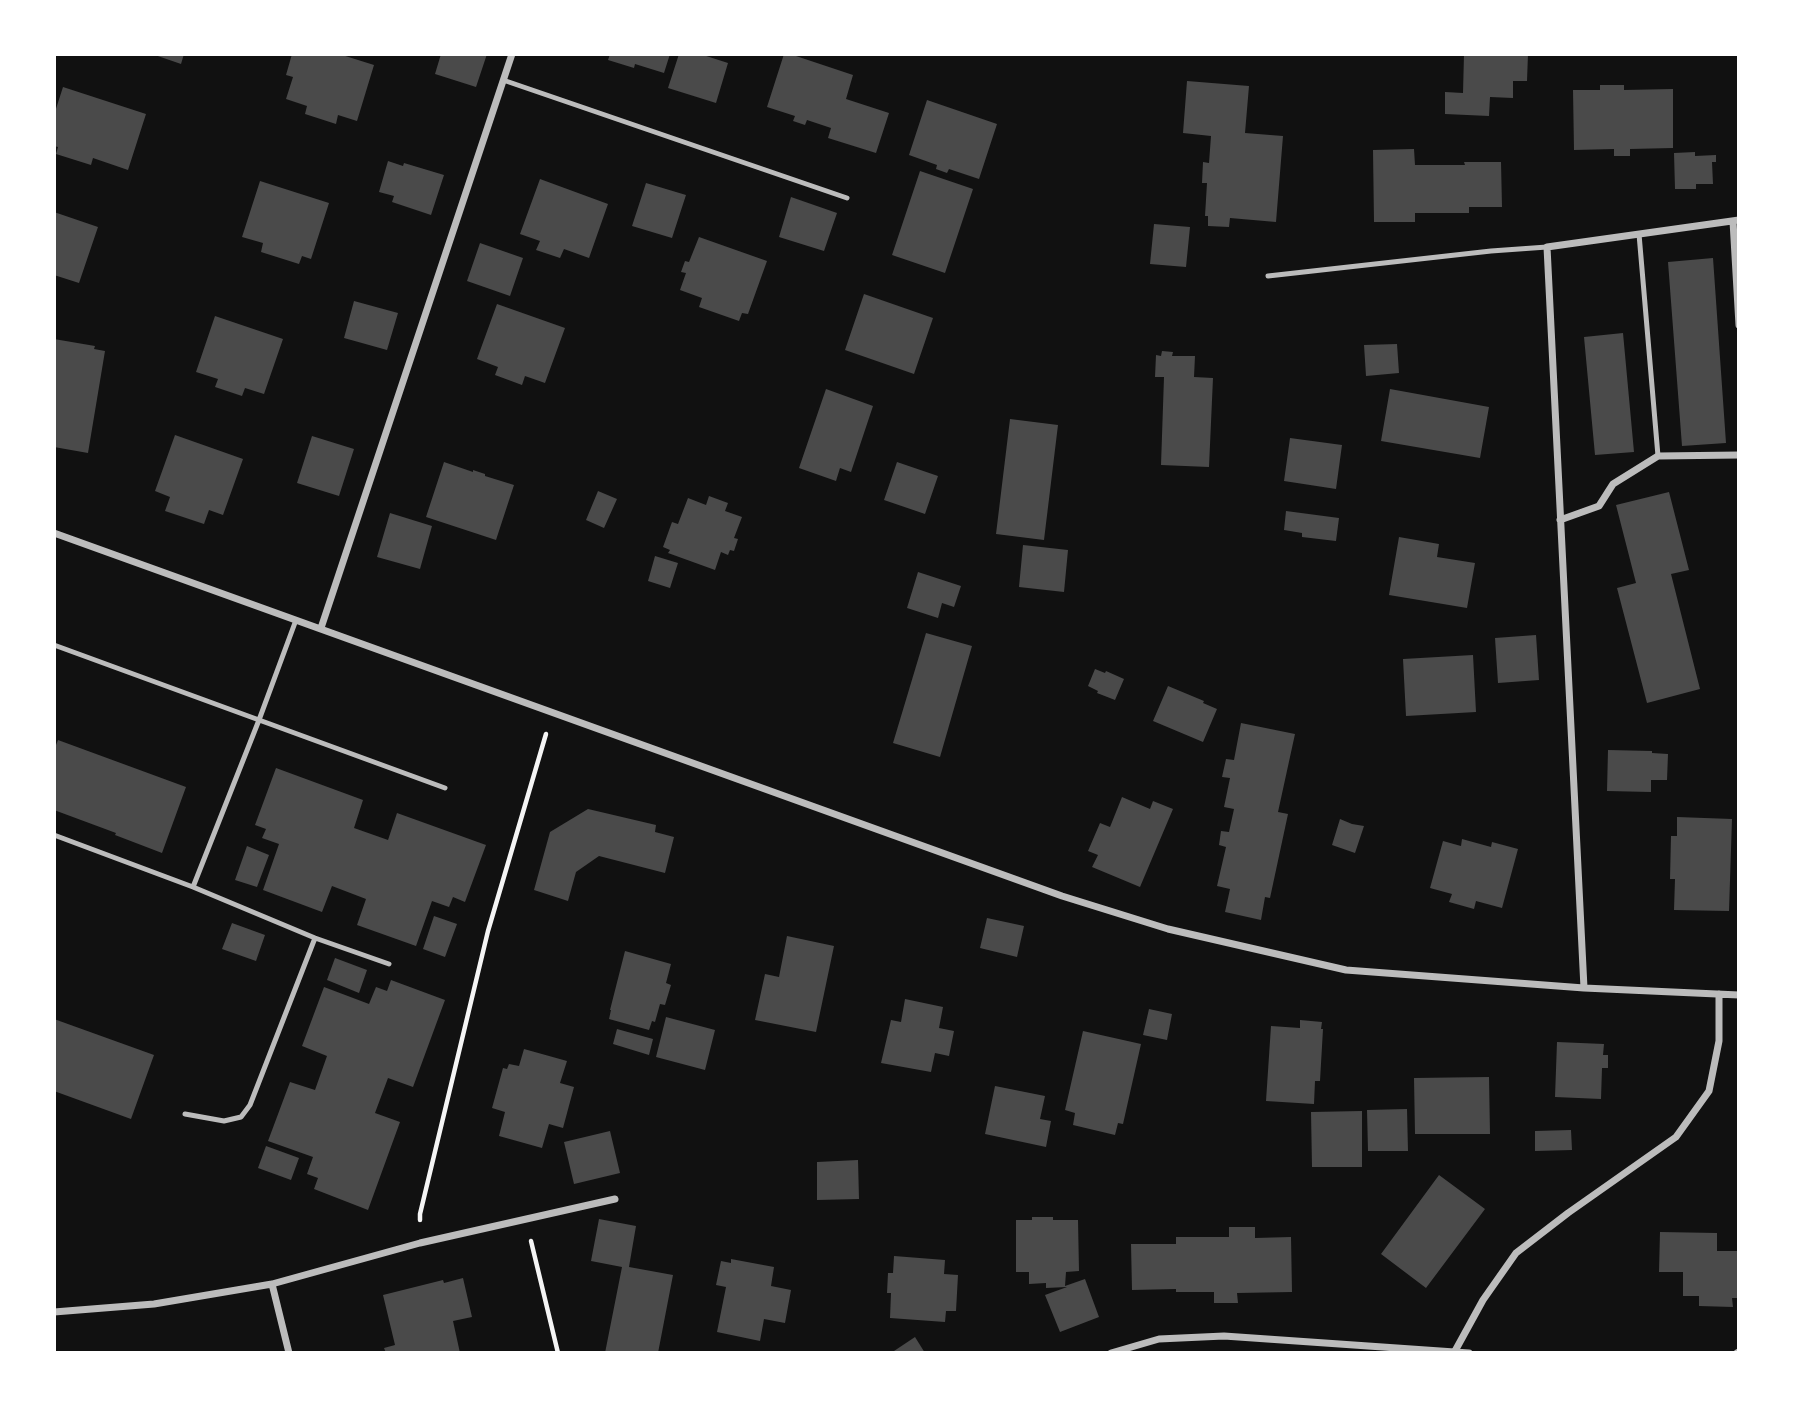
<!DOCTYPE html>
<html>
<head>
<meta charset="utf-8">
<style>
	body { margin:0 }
	#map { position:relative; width:1793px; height:1407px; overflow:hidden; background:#111; font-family:Karla,sans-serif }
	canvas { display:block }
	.frame { position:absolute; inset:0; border:56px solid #fff; pointer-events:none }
</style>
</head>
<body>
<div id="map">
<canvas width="1793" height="1407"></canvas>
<div class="frame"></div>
</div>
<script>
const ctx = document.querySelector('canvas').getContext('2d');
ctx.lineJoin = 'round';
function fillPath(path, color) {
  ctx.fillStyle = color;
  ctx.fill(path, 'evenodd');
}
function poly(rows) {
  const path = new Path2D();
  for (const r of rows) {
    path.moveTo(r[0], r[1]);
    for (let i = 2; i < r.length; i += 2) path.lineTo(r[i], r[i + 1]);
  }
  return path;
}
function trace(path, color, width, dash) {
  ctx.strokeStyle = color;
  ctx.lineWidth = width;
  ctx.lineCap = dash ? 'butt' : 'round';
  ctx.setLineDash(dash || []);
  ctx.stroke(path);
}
fillPath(poly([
	[152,54,184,54,181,64],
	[292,54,339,54,374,65,357,121,338,115,336,124,305,114,307,106,286,99,293,77,286,75],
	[441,54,487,54,476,87,435,74],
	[610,54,670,54,664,73,635,64,634,68,608,60],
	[679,54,700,54,728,63,716,103,668,88],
	[784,54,790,54,853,75,846,99,889,113,876,153,828,138,831,128,807,120,805,125,793,121,795,116,767,107],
	[1464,54,1528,54,1527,81,1513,81,1513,98,1490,97,1489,116,1445,114,1445,92,1463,93],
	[1187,81,1249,86,1245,133,1283,136,1276,222,1230,218,1229,227,1208,226,1208,216,1205,216,1207,183,1202,183,1203,162,1209,163,1211,136,1183,133],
	[1600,85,1624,85,1624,90,1673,89,1673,148,1630,149,1630,156,1614,156,1614,149,1574,150,1573,90,1600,90],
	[63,87,146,114,128,170,93,158,91,165,56,154,58,147,54,146,54,115],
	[927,100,997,124,979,179,949,169,947,173,936,169,937,165,909,155],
	[1414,149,1415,165,1465,165,1464,162,1501,162,1502,207,1469,207,1469,213,1415,213,1415,222,1374,222,1373,150],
	[1695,152,1695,156,1716,155,1716,162,1712,162,1713,184,1696,184,1696,189,1675,189,1674,153],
	[388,161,403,166,404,163,444,175,431,215,392,202,394,196,379,192],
	[920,171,973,189,945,273,892,255],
	[540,179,608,204,589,258,564,249,560,258,536,250,540,241,520,234],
	[260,181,329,203,311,259,302,256,299,264,261,252,263,243,242,237],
	[646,183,686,195,672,238,632,226],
	[791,197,837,213,824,251,779,237],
	[54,212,98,227,79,283,54,275],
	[1154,224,1190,227,1186,267,1150,264],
	[699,237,767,261,748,314,742,313,739,321,699,307,702,298,680,290,686,273,681,272,685,261,689,262],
	[480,243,523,258,510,296,467,281],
	[1713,258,1726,443,1682,446,1668,262],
	[864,294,933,318,914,374,845,350],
	[354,301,398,313,387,350,344,338],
	[497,304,565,328,545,383,525,376,522,385,495,375,498,367,477,359],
	[215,316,283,339,264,394,245,388,242,396,215,387,218,379,196,372],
	[1623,333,1634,452,1595,455,1584,337],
	[54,339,95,346,94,349,105,351,88,453,54,447],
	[1397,344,1399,373,1366,376,1364,345],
	[1162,351,1173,352,1172,356,1195,356,1194,377,1213,378,1209,467,1161,465,1164,377,1155,377,1156,355,1161,356],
	[826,389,873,406,851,472,840,468,836,481,799,468],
	[1390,389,1489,407,1480,458,1381,441],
	[1010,419,1058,425,1044,540,996,534],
	[175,435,243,459,223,515,209,510,204,524,165,511,170,497,155,491],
	[312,436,354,449,339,496,297,483],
	[1290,438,1342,445,1336,489,1284,481],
	[444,462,473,472,473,470,485,474,485,476,514,485,496,540,426,517],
	[897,462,938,476,925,514,884,500],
	[598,491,617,499,604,528,586,520],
	[1669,492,1689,570,1671,574,1700,689,1647,703,1617,588,1636,583,1616,505],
	[709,496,728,503,725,511,742,517,734,538,738,539,734,551,730,550,728,555,721,552,715,570,668,553,670,550,663,547,672,522,678,524,688,498,706,505],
	[1286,511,1339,518,1336,541,1302,537,1302,533,1284,530],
	[390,513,432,526,420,569,377,557],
	[1399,537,1439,544,1437,557,1475,563,1467,608,1389,595],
	[1023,545,1068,550,1064,592,1019,587],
	[655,556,678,563,670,588,648,581],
	[918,572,961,586,954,607,942,603,938,618,907,608],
	[926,633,972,646,940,757,893,743],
	[1536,635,1539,680,1498,683,1495,638],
	[1473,655,1476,712,1406,716,1403,659],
	[1095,669,1105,673,1106,671,1124,679,1115,700,1097,693,1098,691,1088,686],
	[1168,686,1204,701,1203,703,1217,709,1203,742,1153,721],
	[1241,723,1295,734,1278,812,1288,814,1270,898,1265,897,1261,920,1225,912,1230,889,1217,886,1226,847,1219,845,1221,831,1229,832,1234,809,1224,807,1230,778,1222,777,1226,759,1234,760],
	[58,740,186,787,162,853,115,835,116,833,54,810,54,750],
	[1608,750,1652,751,1652,753,1668,754,1667,780,1651,780,1651,792,1607,791],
	[276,768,363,800,354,828,388,840,397,813,486,845,465,902,453,897,449,907,432,901,416,946,357,925,366,899,332,886,322,912,263,890,279,844,262,838,266,829,255,825],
	[1122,797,1150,809,1153,801,1173,809,1140,887,1092,867,1098,855,1088,851,1100,823,1110,827],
	[588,809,656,825,655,832,674,837,665,873,599,856,576,872,568,901,534,890,550,832],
	[1677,817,1732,819,1729,911,1674,910,1675,879,1670,879,1671,836,1677,836],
	[1340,819,1352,824,1364,826,1355,853,1332,845],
	[1462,839,1491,847,1492,842,1518,849,1502,908,1476,901,1474,909,1449,902,1452,894,1430,888,1443,841,1461,846],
	[247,846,269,855,257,887,235,880],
	[434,916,457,924,445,957,423,949],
	[987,918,1024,926,1017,957,980,948],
	[232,923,265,935,256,961,222,949],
	[787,936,834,946,816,1032,755,1020,765,974,779,977],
	[625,951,671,964,666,983,671,985,665,1005,660,1004,655,1022,652,1021,649,1030,609,1019,611,1010,610,1010],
	[335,958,367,970,359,993,327,980],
	[391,980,445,1000,413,1087,388,1078,375,1113,400,1122,368,1210,314,1189,318,1178,307,1174,313,1157,268,1141,290,1082,315,1090,327,1056,302,1046,324,987,369,1004,376,987,387,991],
	[905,999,943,1007,939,1028,954,1031,949,1056,935,1053,931,1072,881,1063,891,1020,901,1022],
	[1149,1009,1172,1014,1167,1040,1143,1035],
	[666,1017,715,1030,705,1070,656,1057],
	[54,1019,154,1055,131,1119,54,1091],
	[1300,1020,1322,1022,1321,1029,1323,1029,1320,1081,1315,1081,1314,1104,1266,1101,1271,1026,1300,1028],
	[617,1029,653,1039,649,1055,613,1044],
	[1083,1031,1141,1044,1123,1124,1118,1123,1115,1135,1073,1125,1075,1113,1065,1110],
	[1557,1042,1604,1044,1603,1055,1608,1055,1608,1068,1602,1068,1601,1099,1555,1097],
	[524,1049,567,1061,560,1083,574,1087,563,1128,549,1124,542,1148,499,1136,505,1112,492,1108,503,1068,507,1069,509,1064,519,1066],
	[1489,1077,1490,1134,1415,1134,1414,1078],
	[995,1086,1045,1096,1040,1119,1051,1121,1046,1147,985,1134],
	[1407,1109,1408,1151,1368,1151,1367,1110],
	[1362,1111,1362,1167,1312,1167,1311,1112],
	[1571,1130,1572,1150,1535,1151,1535,1131],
	[610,1131,620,1173,574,1184,564,1142],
	[266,1146,299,1158,291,1180,258,1168],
	[858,1160,859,1199,817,1200,817,1162],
	[1439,1175,1485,1209,1426,1288,1381,1254],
	[1032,1217,1053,1217,1053,1220,1078,1220,1079,1271,1066,1272,1065,1286,1085,1279,1099,1317,1060,1332,1045,1295,1067,1287,1046,1288,1046,1283,1029,1284,1029,1272,1016,1272,1016,1220,1032,1220],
	[599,1219,636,1226,629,1267,673,1275,658,1353,605,1353,622,1267,591,1261],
	[1229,1227,1255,1227,1255,1238,1291,1237,1292,1292,1237,1293,1238,1303,1214,1303,1214,1292,1176,1292,1176,1289,1132,1290,1131,1244,1176,1244,1176,1237,1229,1237],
	[1660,1232,1717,1233,1717,1251,1738,1251,1737,1298,1732,1298,1733,1307,1699,1306,1699,1296,1683,1296,1683,1272,1659,1272],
	[894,1256,945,1260,944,1274,958,1275,956,1311,946,1311,945,1322,890,1318,891,1293,887,1293,888,1273,893,1273],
	[731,1259,774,1267,771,1286,791,1290,785,1323,764,1319,760,1341,717,1332,726,1287,716,1285,721,1261,731,1263],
	[463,1278,472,1317,453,1321,460,1353,386,1353,384,1348,395,1345,383,1295,443,1280,444,1283],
	[915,1337,925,1353,891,1353]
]), '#4a4a4a');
trace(poly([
	[420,1220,420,1214,488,931,546,734],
	[531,1241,558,1353]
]), '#f5f5f5', 4.5);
trace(poly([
	[503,80,847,198],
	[1639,234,1658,456],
	[1268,276,1491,251,1547,247],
	[54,645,445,788],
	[54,835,193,887,315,938,389,964],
	[193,887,259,720,296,620],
	[185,1114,224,1121,241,1117,250,1105,315,938]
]), '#bcbcbc', 5);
trace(poly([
	[1733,221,1739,325],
	[1560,520,1599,506,1613,484,1658,456,1739,455],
	[54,533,1062,896,1168,929,1346,970,1584,988,1739,995],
	[321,628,512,54],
	[1584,988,1547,247,1739,220],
	[272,1284,289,1353],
	[54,1312,154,1304,272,1284,420,1243,615,1199],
	[1455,1351,1483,1300,1516,1253,1568,1213,1676,1137,1709,1091,1719,1041,1719,994],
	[1111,1353,1159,1339,1224,1336,1469,1353],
	[1737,1353,1739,1352]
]), '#bcbcbc', 7);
</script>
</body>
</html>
